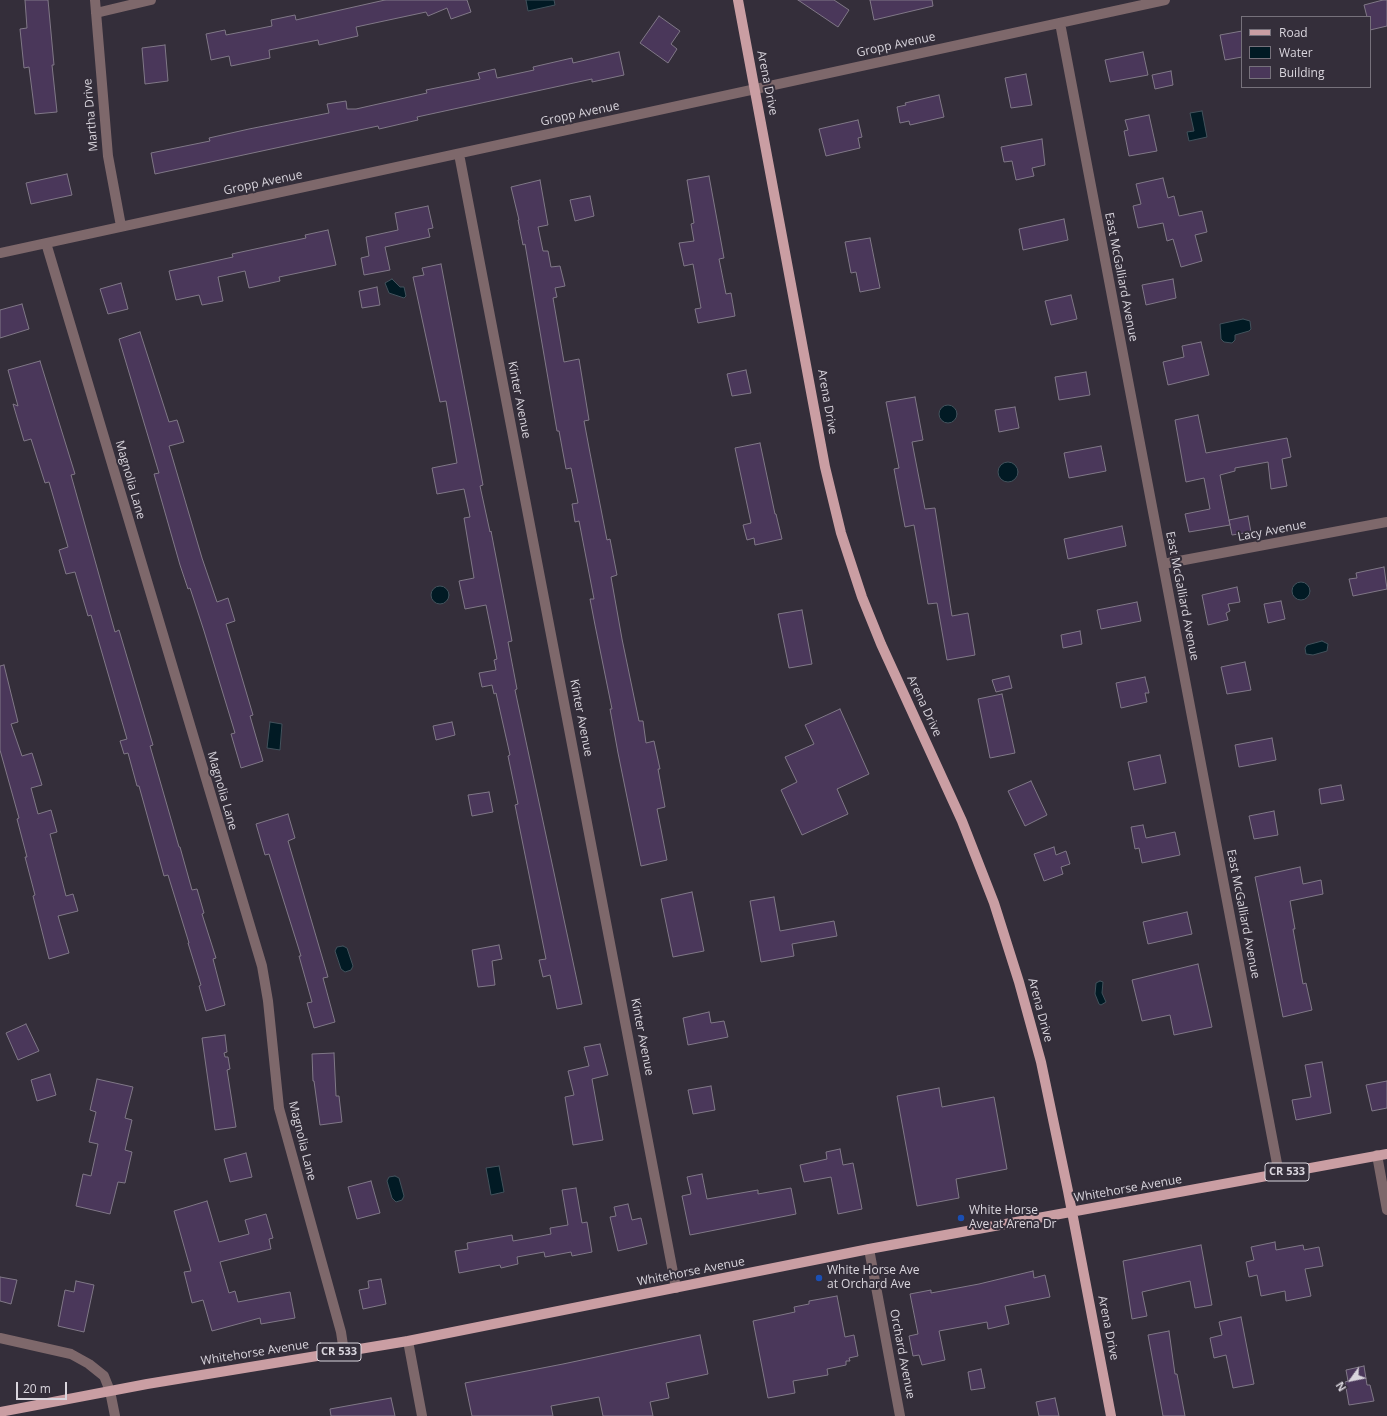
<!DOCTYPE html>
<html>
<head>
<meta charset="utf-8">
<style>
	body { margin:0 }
	#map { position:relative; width:1387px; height:1416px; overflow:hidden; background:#342e3a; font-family:"Open Sans",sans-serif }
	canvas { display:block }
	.legend { position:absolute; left:1241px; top:16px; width:130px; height:72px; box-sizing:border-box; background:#342e3a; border:1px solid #76717b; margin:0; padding:5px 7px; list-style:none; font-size:12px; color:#d9d5dd }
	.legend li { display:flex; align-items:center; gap:8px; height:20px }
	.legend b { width:20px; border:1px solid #76717b }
	.north { position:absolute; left:1331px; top:1360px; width:40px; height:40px; -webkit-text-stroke:3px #342e3a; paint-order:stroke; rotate:237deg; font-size:11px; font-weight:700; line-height:16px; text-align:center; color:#d9d5dd }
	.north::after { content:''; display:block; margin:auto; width:14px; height:18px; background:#d9d5dd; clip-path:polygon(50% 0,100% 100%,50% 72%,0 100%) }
	.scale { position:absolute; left:16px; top:1382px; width:51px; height:18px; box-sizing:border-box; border:2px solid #d9d5dd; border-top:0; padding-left:5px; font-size:12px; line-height:14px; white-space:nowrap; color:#d9d5dd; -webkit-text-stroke:3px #342e3a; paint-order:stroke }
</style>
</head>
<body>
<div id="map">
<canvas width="1387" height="1416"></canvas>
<ul class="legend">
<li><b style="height:5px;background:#ca9ea3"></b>Road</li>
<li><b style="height:11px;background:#011a24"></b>Water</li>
<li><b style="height:11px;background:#4a375a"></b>Building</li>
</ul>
<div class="north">N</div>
<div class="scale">20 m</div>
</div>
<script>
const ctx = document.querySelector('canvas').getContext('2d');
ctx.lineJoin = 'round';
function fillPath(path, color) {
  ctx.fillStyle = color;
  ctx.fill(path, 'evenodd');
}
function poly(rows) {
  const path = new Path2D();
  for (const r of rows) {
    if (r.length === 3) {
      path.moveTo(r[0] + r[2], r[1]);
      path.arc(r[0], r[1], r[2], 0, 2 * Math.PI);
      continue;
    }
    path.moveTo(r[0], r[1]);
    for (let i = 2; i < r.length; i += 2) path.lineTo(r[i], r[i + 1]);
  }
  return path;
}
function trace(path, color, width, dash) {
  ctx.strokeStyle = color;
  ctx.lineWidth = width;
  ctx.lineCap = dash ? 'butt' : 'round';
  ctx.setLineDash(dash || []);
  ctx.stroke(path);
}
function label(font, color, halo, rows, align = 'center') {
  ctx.font = font + ' "Open Sans",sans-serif';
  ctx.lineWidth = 4;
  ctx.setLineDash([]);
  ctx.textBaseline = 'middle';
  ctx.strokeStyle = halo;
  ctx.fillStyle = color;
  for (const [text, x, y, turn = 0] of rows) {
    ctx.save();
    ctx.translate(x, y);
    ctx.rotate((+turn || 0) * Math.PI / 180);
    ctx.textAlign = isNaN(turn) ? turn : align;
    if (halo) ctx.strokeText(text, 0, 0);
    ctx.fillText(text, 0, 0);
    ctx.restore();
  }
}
const water = poly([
	[526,0,554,0,555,5,528,11,526,0],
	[1202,111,1207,137,1189,141,1187,132,1194,131,1190,113,1202,111],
	[392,279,400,287,404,287,406,296,404,298,389,293,385,283,392,279],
	[1243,319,1250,321,1251,329,1249,331,1235,335,1235,340,1232,343,1224,342,1221,339,1220,324,1243,319],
	[948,414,9],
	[1008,472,10],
	[1301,591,9],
	[440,595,9],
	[1322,641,1328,644,1327,651,1313,655,1306,654,1305,648,1307,645,1322,641],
	[270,722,282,724,280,750,267,748,270,722],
	[343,946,347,948,353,966,351,970,345,972,341,969,335,951,337,947,343,946],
	[1100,981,1103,982,1102,993,1106,1002,1101,1005,1099,1004,1095,994,1096,983,1100,981],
	[499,1166,504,1192,491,1195,486,1168,499,1166],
	[395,1176,399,1178,404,1196,402,1200,396,1202,392,1198,387,1181,389,1177,395,1176]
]);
fillPath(water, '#011a24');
trace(water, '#42525c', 1);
const building = poly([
	[25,0,48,0,54,65,52,65,57,112,35,114,29,67,24,68,20,29,27,28,25,0],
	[385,0,467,0,471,12,451,19,447,8,428,16,426,12,356,27,358,36,319,45,318,40,269,50,270,58,231,66,229,56,211,60,206,34,225,30,226,35,272,26,271,20,295,15,296,20,385,0],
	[798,0,834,0,849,10,838,27,798,0],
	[870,0,932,0,933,6,874,20,870,0],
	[1383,0,1387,0,1387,26,1370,30,1370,17,1367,17,1364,5,1383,0],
	[659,16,680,31,671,44,677,49,668,63,640,43,659,16],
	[1242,31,1242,57,1225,60,1220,35,1242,31],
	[165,45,168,81,145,84,142,48,165,45],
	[619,52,624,75,592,82,592,79,417,117,418,120,379,129,378,126,155,174,151,153,210,141,209,138,249,129,329,113,327,104,346,101,347,109,356,109,427,93,426,90,480,79,478,73,495,69,497,78,534,70,533,67,572,58,573,63,619,52],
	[1143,52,1148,75,1110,82,1105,60,1143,52],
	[1171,71,1173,85,1155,89,1152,75,1171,71],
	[1026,74,1032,105,1011,108,1005,78,1026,74],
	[939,95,944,117,910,125,909,121,900,123,897,107,906,105,905,103,939,95],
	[1149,115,1157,151,1129,156,1124,131,1128,130,1125,120,1149,115],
	[858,120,862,137,858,138,860,148,826,156,819,129,858,120],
	[1042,139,1045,165,1032,168,1034,176,1016,180,1012,161,1004,162,1001,147,1042,139],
	[67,174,72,195,31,204,26,183,67,174],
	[709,176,724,258,719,259,726,294,731,293,735,316,698,323,695,309,701,308,693,264,684,266,679,243,694,241,691,224,694,223,687,180,709,176],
	[1163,178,1168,198,1174,196,1179,216,1202,211,1207,232,1195,235,1202,261,1181,267,1173,239,1167,241,1163,223,1138,228,1133,206,1141,204,1136,184,1163,178],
	[540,180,548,225,538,227,543,251,548,251,551,267,560,266,565,286,555,288,557,297,553,298,564,362,579,359,589,420,584,421,590,453,607,540,610,539,617,575,611,577,622,639,639,721,643,721,646,743,654,741,660,769,658,769,665,807,657,809,667,860,641,866,618,753,610,709,612,709,595,625,590,599,594,599,579,521,575,522,572,504,578,503,571,468,566,469,559,431,557,431,525,244,523,245,518,220,519,220,511,187,540,180],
	[590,196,594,216,575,221,570,200,590,196],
	[428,206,433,228,428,229,430,237,385,247,390,270,364,275,361,258,369,256,366,237,398,230,395,213,428,206],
	[1064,219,1068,240,1023,250,1019,229,1064,219],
	[328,230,336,265,279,277,280,281,249,288,245,271,218,277,223,301,202,305,199,295,176,300,169,271,233,257,232,254,306,238,305,235,328,230],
	[870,238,880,288,860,292,856,272,851,273,845,242,870,238],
	[441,264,483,485,480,486,490,532,491,531,512,641,508,642,517,689,515,690,582,1004,557,1009,550,975,543,977,539,960,546,959,515,805,518,804,508,756,510,755,496,693,494,694,492,685,482,687,479,673,496,670,494,660,497,659,486,605,465,609,459,581,474,578,464,518,470,517,464,489,437,494,432,468,457,463,446,401,440,402,413,277,424,275,422,268,441,264],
	[1173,279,1176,298,1146,305,1142,285,1173,279],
	[121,283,128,309,108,314,100,289,121,283],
	[377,287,380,305,362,308,359,291,377,287],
	[1071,295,1077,319,1051,325,1045,301,1071,295],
	[22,304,29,329,0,338,0,310,22,304],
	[140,332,169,422,177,420,184,442,169,446,202,558,217,602,228,598,235,621,226,624,253,715,250,716,263,761,241,768,231,734,235,733,204,631,190,588,188,589,180,565,154,474,159,473,119,339,140,332],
	[1201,342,1209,375,1168,385,1163,362,1184,357,1182,346,1201,342],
	[40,361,75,474,71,475,115,632,119,630,153,745,150,746,179,847,180,847,192,890,197,889,204,913,202,914,216,958,213,959,225,1005,206,1011,199,986,201,985,188,943,189,943,168,875,164,876,139,786,137,786,128,753,124,754,120,741,127,739,91,615,88,616,75,572,66,574,59,550,68,547,49,482,45,483,31,439,24,441,13,404,18,406,8,370,40,361],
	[746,370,751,393,732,396,727,374,746,370],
	[1086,372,1090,395,1059,400,1055,377,1086,372],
	[915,397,923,440,912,442,925,509,935,508,952,616,968,613,975,655,947,660,937,603,928,604,914,525,905,527,894,469,899,468,886,402,915,397],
	[1015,407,1019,428,999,432,995,410,1015,407],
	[1198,415,1206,453,1287,438,1291,457,1282,459,1287,486,1271,489,1268,462,1235,468,1235,471,1220,475,1230,525,1189,532,1185,514,1210,509,1204,478,1186,482,1175,420,1198,415],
	[760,443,775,514,776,514,782,539,755,545,754,538,747,540,743,525,751,523,735,448,760,443],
	[1101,446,1106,471,1069,478,1064,453,1101,446],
	[1248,516,1251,532,1232,535,1229,520,1248,516],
	[1122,526,1126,546,1068,559,1064,539,1122,526],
	[1384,567,1387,589,1353,596,1349,579,1357,578,1356,573,1384,567],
	[1237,587,1240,602,1228,604,1230,611,1226,613,1228,620,1208,625,1202,595,1237,587],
	[1281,601,1285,619,1268,623,1264,604,1281,601],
	[1137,602,1141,621,1101,629,1097,610,1137,602],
	[802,610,812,664,789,668,778,614,802,610],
	[1080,631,1082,644,1063,648,1061,635,1080,631],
	[1245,662,1251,690,1227,694,1221,667,1245,662],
	[4,665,18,722,11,724,22,756,32,753,42,785,31,788,38,814,51,810,57,832,50,834,66,896,73,894,78,911,58,916,69,953,49,959,33,896,35,895,25,857,27,857,17,819,19,818,0,750,0,666,4,665],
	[1009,676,1012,688,996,692,992,680,1009,676],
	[1145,677,1149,693,1145,693,1147,702,1121,708,1116,683,1145,677],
	[1002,694,1015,753,990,758,978,699,1002,694],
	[840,709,869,774,837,789,848,814,802,835,781,790,797,782,785,757,814,744,805,725,840,709],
	[452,722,455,735,436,740,433,726,452,722],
	[1272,738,1276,760,1239,767,1235,745,1272,738],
	[1160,755,1166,783,1134,790,1128,762,1160,755],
	[1031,781,1047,815,1025,826,1008,791,1031,781],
	[1341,785,1344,800,1321,804,1319,789,1341,785],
	[489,792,493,812,472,816,468,795,489,792],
	[1274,811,1278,835,1254,839,1249,816,1274,811],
	[288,814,295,838,288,841,328,977,323,978,335,1022,314,1028,307,1003,312,1002,299,956,301,956,269,854,265,855,256,824,288,814],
	[1143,825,1146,838,1175,832,1180,855,1142,863,1139,848,1135,849,1131,827,1143,825],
	[1054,847,1056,855,1066,851,1070,864,1061,867,1063,874,1044,881,1034,854,1054,847],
	[1300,867,1303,884,1321,880,1323,894,1290,901,1295,929,1293,929,1303,984,1306,983,1312,1010,1283,1017,1255,877,1300,867],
	[692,892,704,951,673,957,661,899,692,892],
	[774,897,780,931,834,921,837,936,792,944,794,956,761,962,750,901,774,897],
	[1187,912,1192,934,1148,944,1143,922,1187,912],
	[499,945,502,959,492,961,495,985,478,987,472,950,499,945],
	[1198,964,1212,1027,1174,1035,1170,1015,1142,1021,1132,980,1198,964],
	[709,1012,711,1023,724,1021,728,1037,688,1045,683,1018,709,1012],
	[26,1024,39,1051,18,1060,6,1033,26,1024],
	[225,1035,227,1052,224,1053,225,1057,228,1057,230,1069,227,1070,236,1127,215,1130,202,1038,225,1035],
	[600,1044,608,1075,592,1079,603,1140,573,1145,565,1097,574,1095,568,1071,589,1066,584,1047,600,1044],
	[334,1053,336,1096,339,1096,342,1122,320,1125,314,1081,313,1081,312,1054,334,1053],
	[1322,1062,1331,1113,1296,1120,1292,1100,1311,1097,1305,1065,1322,1062],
	[50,1074,56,1095,37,1101,31,1080,50,1074],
	[97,1079,133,1087,125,1118,132,1120,125,1150,132,1152,125,1183,118,1182,110,1214,76,1206,83,1174,91,1176,98,1144,89,1142,96,1112,90,1110,97,1079],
	[1387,1081,1387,1108,1372,1111,1366,1085,1387,1081],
	[711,1086,715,1110,693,1114,688,1090,711,1086],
	[939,1088,942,1107,994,1097,1007,1169,956,1179,959,1198,917,1206,897,1096,939,1088],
	[840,1149,843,1165,853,1163,862,1209,838,1214,831,1177,804,1182,800,1165,827,1159,826,1152,840,1149],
	[246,1153,252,1177,230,1182,224,1159,246,1153],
	[702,1174,707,1199,758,1190,758,1194,791,1188,796,1214,690,1235,682,1196,691,1194,687,1177,702,1174],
	[371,1181,380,1213,357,1219,348,1187,371,1181],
	[576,1188,582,1223,587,1222,592,1252,572,1256,571,1252,545,1257,544,1252,517,1257,518,1264,501,1268,500,1265,459,1273,455,1251,468,1249,467,1243,512,1235,513,1241,541,1236,551,1234,550,1228,568,1225,562,1190,576,1188],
	[207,1201,219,1242,249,1234,245,1220,266,1214,273,1238,269,1239,271,1249,220,1262,229,1293,235,1291,238,1302,290,1292,295,1318,261,1324,260,1318,212,1331,203,1300,192,1303,184,1272,191,1271,174,1211,207,1201],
	[628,1204,632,1220,641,1218,647,1244,618,1251,610,1217,616,1216,614,1207,628,1204],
	[1275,1242,1276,1250,1303,1245,1304,1250,1319,1247,1323,1266,1305,1269,1311,1296,1286,1301,1285,1291,1261,1296,1257,1275,1249,1277,1246,1262,1254,1260,1251,1247,1275,1242],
	[1201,1245,1212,1305,1195,1308,1190,1281,1142,1292,1147,1316,1132,1319,1123,1261,1201,1245],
	[1033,1271,1034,1278,1045,1275,1050,1297,1005,1306,1009,1324,988,1329,987,1322,939,1331,945,1360,922,1365,919,1355,913,1356,909,1336,918,1334,910,1294,931,1290,931,1293,979,1284,1033,1271],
	[0,1277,17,1280,11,1304,0,1301,0,1277],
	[381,1279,386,1304,363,1309,359,1290,369,1288,368,1281,381,1279],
	[76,1281,94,1285,84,1332,58,1326,65,1290,74,1292,76,1281],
	[837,1296,845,1337,854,1335,858,1356,849,1358,850,1361,846,1361,846,1365,827,1369,828,1375,793,1381,795,1393,768,1398,753,1321,795,1312,794,1307,809,1304,809,1301,837,1296],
	[1241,1317,1254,1384,1233,1388,1226,1355,1214,1358,1210,1338,1222,1335,1219,1322,1241,1317],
	[1169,1331,1175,1374,1177,1374,1185,1416,1163,1416,1148,1335,1169,1331],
	[700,1335,708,1374,666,1383,669,1398,650,1402,653,1416,603,1416,599,1397,551,1406,553,1416,472,1416,465,1383,563,1364,700,1335],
	[1364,1366,1367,1385,1370,1385,1374,1401,1349,1405,1345,1382,1348,1381,1346,1370,1364,1366],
	[981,1369,985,1388,971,1390,968,1372,981,1369],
	[391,1398,395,1416,331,1416,330,1409,391,1398],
	[1055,1398,1059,1416,1039,1416,1036,1402,1055,1398]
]);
fillPath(building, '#4a375a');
trace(building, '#807887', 1);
trace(poly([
	[95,0,108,156,121,226],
	[96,13,151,0],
	[1060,23,1279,1174],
	[459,154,676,1288],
	[46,243,262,966,268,1001,279,1108,341,1332,344,1352],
	[0,253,1165,0],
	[1163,564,1387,522],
	[1377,1155,1387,1210],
	[869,1249,900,1416],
	[0,1338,71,1354,89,1364,104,1376,110,1391,115,1416],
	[408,1341,422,1416]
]), '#7e686b', 10);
trace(poly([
	[738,0,825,467,841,533,862,597,881,644,962,821,994,903,1019,982,1041,1062,1068,1191,1111,1416],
	[0,1412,147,1384,408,1341,869,1249,1387,1154]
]), '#ca9ea3', 10);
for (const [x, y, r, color] of [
	[961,1218,4,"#1a4fb4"],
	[819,1278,4,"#1a4fb4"]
]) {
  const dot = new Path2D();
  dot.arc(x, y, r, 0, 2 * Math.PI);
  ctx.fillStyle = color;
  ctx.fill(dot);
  trace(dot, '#342e3a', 1.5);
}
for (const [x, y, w] of [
	[1287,1172,44],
	[339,1352,44]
]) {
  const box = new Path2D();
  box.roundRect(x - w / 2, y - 9, w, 18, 3);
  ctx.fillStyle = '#342e3a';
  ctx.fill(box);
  trace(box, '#d9d5dd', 1);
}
label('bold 11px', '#d9d5dd', null, [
	["CR 533",1287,1172],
	["CR 533",339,1352]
]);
label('12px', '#d9d5dd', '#342e3a', [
	["Gropp Avenue",896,45,-12],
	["Arena Drive",767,83,79],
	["Gropp Avenue",580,114,-12],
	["Martha Drive",91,115,-95],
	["Gropp Avenue",263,183,-12],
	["East McGalliard Avenue",1121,277,79],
	["Kinter Avenue",519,400,79],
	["Arena Drive",827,402,80],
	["Magnolia Lane",130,480,74],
	["Lacy Avenue",1272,531,-11],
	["East McGalliard Avenue",1182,596,79],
	["Arena Drive",924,706,65],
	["Kinter Avenue",581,718,79],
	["Magnolia Lane",222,791,74],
	["East McGalliard Avenue",1243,914,79],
	["Arena Drive",1040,1010,75],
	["Kinter Avenue",642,1037,79],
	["Magnolia Lane",302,1141,76],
	["Whitehorse Avenue",1128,1189,-10],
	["Whitehorse Avenue",691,1272,-11],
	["Arena Drive",1108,1328,79],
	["Whitehorse Avenue",255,1353,-9],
	["Orchard Avenue",902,1354,79]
]);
label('12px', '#d9d5dd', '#342e3a', [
	["White Horse",969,1211],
	["Ave at Arena Dr",969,1225],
	["White Horse Ave",827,1271],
	["at Orchard Ave",827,1285]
], 'left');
</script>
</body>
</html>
